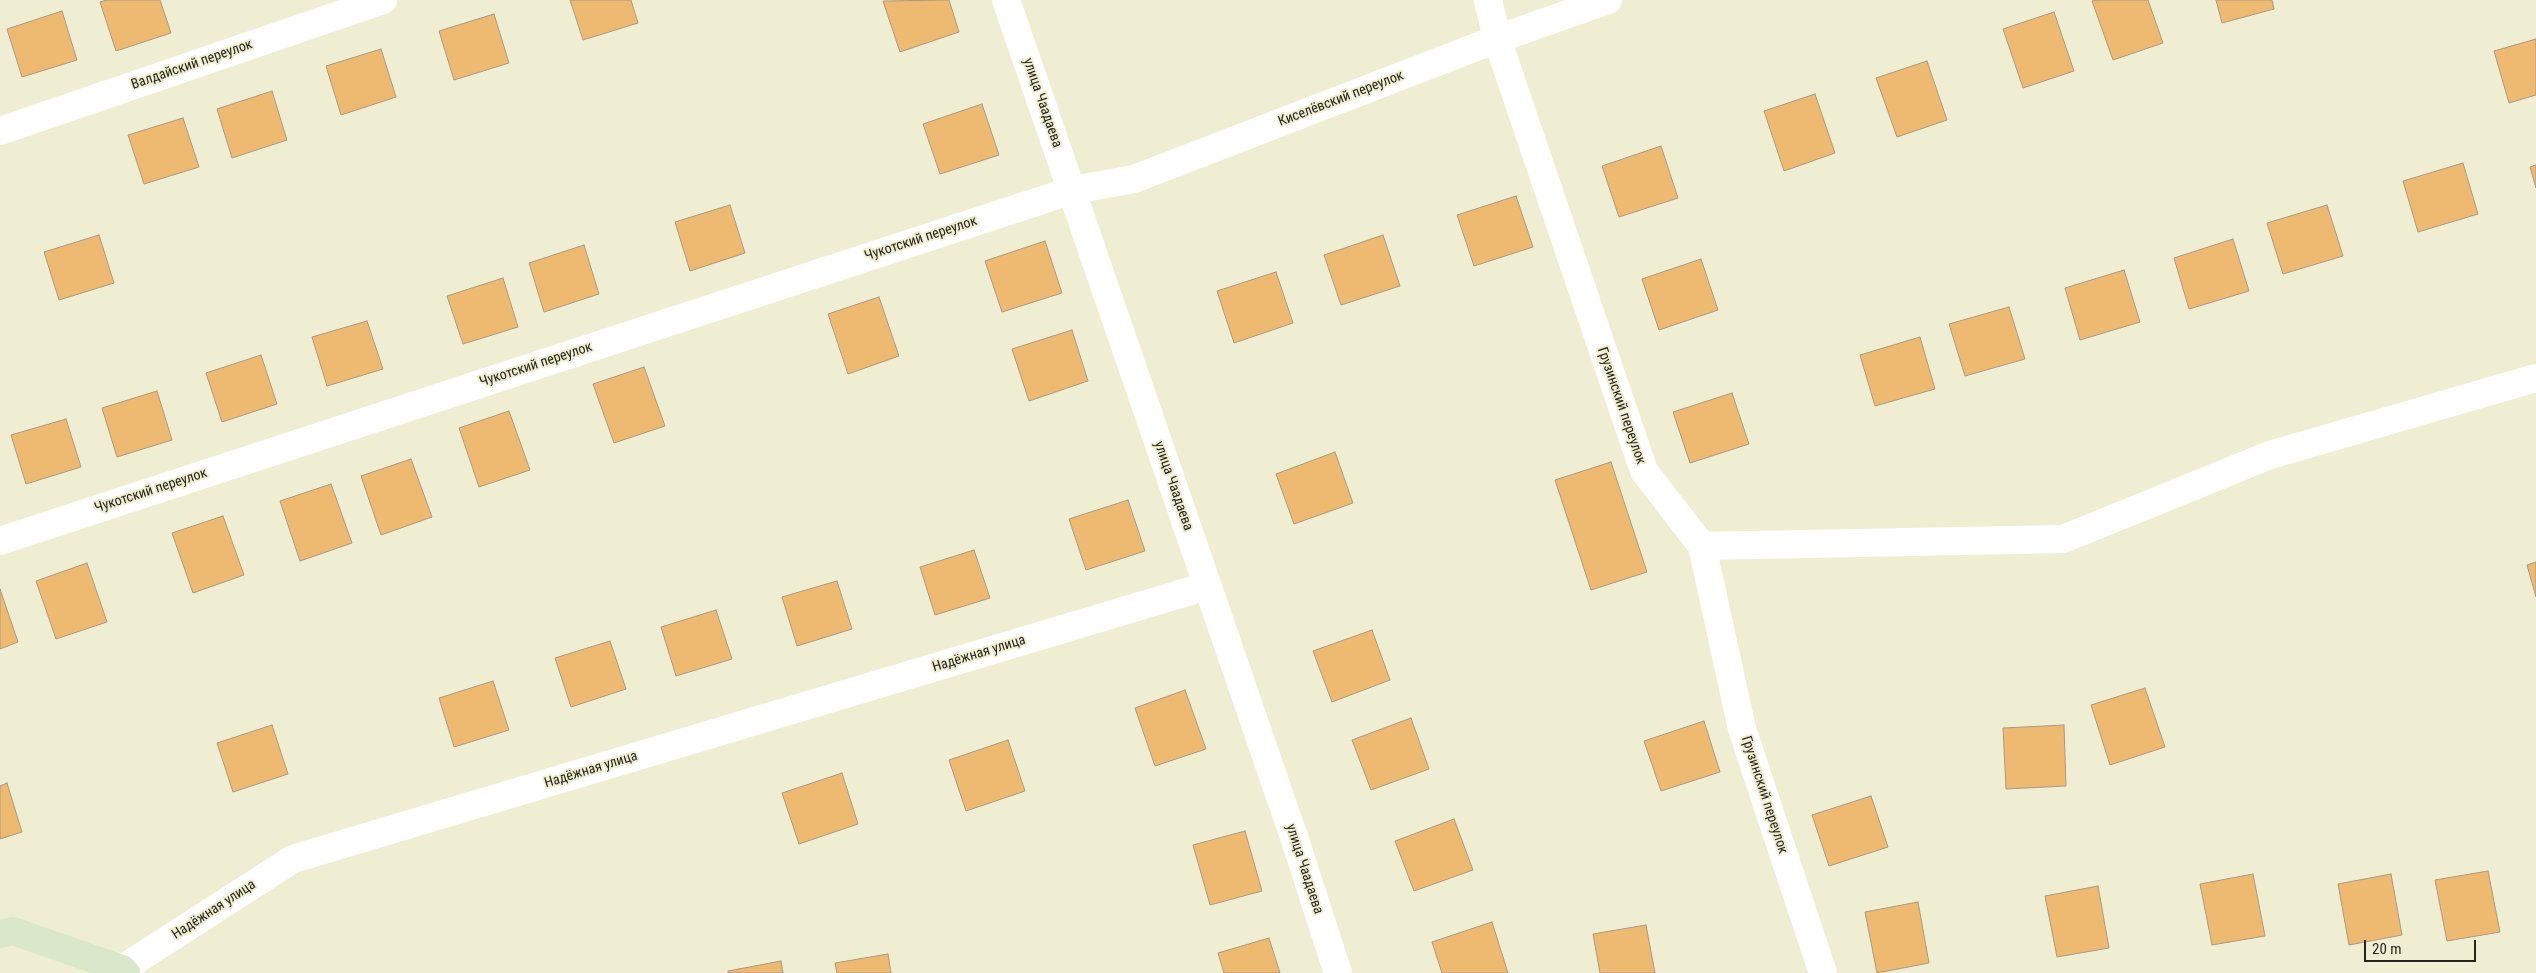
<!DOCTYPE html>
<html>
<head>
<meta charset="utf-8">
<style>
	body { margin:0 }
	#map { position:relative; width:2536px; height:973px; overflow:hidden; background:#f0eed2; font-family:"Roboto Condensed",sans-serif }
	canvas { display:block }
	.scale { position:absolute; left:2364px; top:940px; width:112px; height:22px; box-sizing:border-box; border:2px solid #26251b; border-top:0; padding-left:6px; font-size:15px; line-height:18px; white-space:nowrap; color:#26251b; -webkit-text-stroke:4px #f0eed2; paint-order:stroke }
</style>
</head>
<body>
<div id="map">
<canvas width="2536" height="973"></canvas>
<div class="scale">20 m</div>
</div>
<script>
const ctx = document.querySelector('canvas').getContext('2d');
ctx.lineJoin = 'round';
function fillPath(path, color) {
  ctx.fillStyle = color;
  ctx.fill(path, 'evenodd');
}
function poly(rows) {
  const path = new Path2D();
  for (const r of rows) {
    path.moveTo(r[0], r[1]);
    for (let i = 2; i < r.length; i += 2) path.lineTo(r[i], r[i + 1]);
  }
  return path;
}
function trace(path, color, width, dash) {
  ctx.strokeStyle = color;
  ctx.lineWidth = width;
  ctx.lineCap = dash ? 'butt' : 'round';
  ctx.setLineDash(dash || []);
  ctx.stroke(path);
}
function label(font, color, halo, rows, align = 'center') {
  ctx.font = font + ' "Roboto Condensed",sans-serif';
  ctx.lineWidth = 4;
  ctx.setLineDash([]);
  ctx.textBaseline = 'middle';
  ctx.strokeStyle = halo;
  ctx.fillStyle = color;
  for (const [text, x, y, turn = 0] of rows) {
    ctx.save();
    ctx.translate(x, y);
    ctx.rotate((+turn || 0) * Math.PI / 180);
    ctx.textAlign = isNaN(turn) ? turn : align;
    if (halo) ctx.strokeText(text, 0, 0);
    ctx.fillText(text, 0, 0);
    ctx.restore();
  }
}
const building = poly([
	[107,0,160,0,171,33,116,51,100,2,107,0],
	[570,0,631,0,638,23,583,40,570,0],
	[949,0,959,32,900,52,883,1,949,0],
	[2097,0,2148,0,2163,43,2113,60,2092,1,2097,0],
	[2216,0,2272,0,2274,9,2222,23,2216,0],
	[62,11,77,60,22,77,7,29,62,11],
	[2054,12,2074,71,2023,88,2003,29,2054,12],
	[494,14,509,63,454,80,439,31,494,14],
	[2536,39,2536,95,2509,103,2494,51,2536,39],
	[381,49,396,97,341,115,326,66,381,49],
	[1927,61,1947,120,1897,137,1876,78,1927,61],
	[272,91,287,140,232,158,217,109,272,91],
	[1815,94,1835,153,1784,171,1764,111,1815,94],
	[982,104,999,155,940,174,923,124,982,104],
	[183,118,199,167,144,184,128,135,183,118],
	[1661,146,1678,198,1619,217,1602,166,1661,146],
	[2463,163,2478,214,2418,232,2403,181,2463,163],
	[2536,165,2536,188,2530,167,2536,165],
	[1516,196,1533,247,1474,266,1457,215,1516,196],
	[730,205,745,253,690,271,675,222,730,205],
	[2327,205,2343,256,2283,274,2267,223,2327,205],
	[99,235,114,283,59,300,44,252,99,235],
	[1383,235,1400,286,1341,305,1324,255,1383,235],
	[2233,239,2249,291,2189,309,2174,258,2233,239],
	[1045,241,1062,293,1002,312,985,261,1045,241],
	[584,245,599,294,544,312,529,263,584,245],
	[1701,259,1718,310,1659,330,1642,279,1701,259],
	[2124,270,2140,322,2080,340,2065,288,2124,270],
	[1276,272,1293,323,1234,343,1217,291,1276,272],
	[503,278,518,327,463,344,447,296,503,278],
	[879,297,899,356,848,374,828,314,879,297],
	[2009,307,2025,359,1965,376,1949,324,2009,307],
	[367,321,383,369,327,386,312,337,367,321],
	[1072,330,1088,381,1029,401,1012,349,1072,330],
	[1920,337,1935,389,1875,406,1860,355,1920,337],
	[261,355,277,404,222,422,206,373,261,355],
	[644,367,665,426,614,443,593,384,644,367],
	[157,391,172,440,117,457,102,408,157,391],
	[1732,393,1749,444,1690,463,1673,412,1732,393],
	[509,411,530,470,479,487,459,428,509,411],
	[66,419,81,467,26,484,11,435,66,419],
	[1335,452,1353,503,1294,524,1276,474,1335,452],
	[411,459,432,517,381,535,361,476,411,459],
	[1611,462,1647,572,1591,590,1555,480,1611,462],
	[331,484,352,543,300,561,280,501,331,484],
	[1128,500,1145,551,1086,570,1069,519,1128,500],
	[223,516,244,575,193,593,172,533,223,516],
	[974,550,990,598,935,615,920,567,974,550],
	[2536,562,2536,597,2527,565,2536,562],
	[87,563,107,622,56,639,36,581,87,563],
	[837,581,852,629,797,646,782,597,837,581],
	[0,589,18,642,0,649,0,589],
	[716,610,732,659,676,676,661,627,716,610],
	[1372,630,1390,680,1332,702,1313,651,1372,630],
	[610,641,626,689,571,707,555,658,610,641],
	[493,681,509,730,454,747,439,698,493,681],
	[2145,688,2165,747,2110,765,2091,705,2145,688],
	[1185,690,1206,749,1155,766,1135,708,1185,690],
	[1411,718,1429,769,1371,790,1352,740,1411,718],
	[1704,721,1720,772,1661,791,1644,741,1704,721],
	[272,725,288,774,233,792,217,743,272,725],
	[2064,725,2066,786,2006,789,2003,728,2064,725],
	[1008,740,1025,791,966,811,949,760,1008,740],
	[842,773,858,824,799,844,782,793,842,773],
	[7,783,22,832,0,839,0,786,7,783],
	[1871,796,1888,847,1829,866,1812,815,1871,796],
	[1454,819,1473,870,1414,891,1395,841,1454,819],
	[1245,831,1262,891,1210,905,1193,845,1245,831],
	[2488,871,2500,932,2447,941,2435,880,2488,871],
	[2253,874,2265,936,2212,945,2200,884,2253,874],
	[2391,874,2402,935,2349,945,2338,884,2391,874],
	[2098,886,2109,948,2057,957,2045,896,2098,886],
	[1918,902,1929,963,1877,973,1865,912,1918,902],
	[1492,922,1508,973,1442,973,1432,942,1492,922],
	[1646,925,1655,973,1600,973,1593,934,1646,925],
	[1269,938,1280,973,1224,973,1218,953,1269,938],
	[888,954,891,973,837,973,835,963,888,954],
	[781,961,783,973,728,973,728,971,781,961]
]);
fillPath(building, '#eeb971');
trace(building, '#aa9984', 1);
trace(poly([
	[1006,0,1295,840,1338,973],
	[1488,0,1497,39,1644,471,1702,546,1742,729,1823,973],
	[0,131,383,0],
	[0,541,1073,190,1134,179,1497,39,1608,0],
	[1702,546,2063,539,2270,455,2536,378],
	[122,969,293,859,1207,586]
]), '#fff', 28);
trace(poly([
	[0,934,13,931,122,969,126,973]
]), '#d9e8ca', 28);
label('14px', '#26251b', '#f0eed2', [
	["Валдайский переулок",192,65,-19],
	["Киселёвский переулок",1341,99,-21],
	["улица Чаадаева",1042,103,71],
	["Чукотский переулок",921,239,-18],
	["Чукотский переулок",536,365,-18],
	["Грузинский переулок",1621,406,71],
	["улица Чаадаева",1173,486,71],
	["Чукотский переулок",151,491,-18],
	["Надёжная улица",979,654,-17],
	["Надёжная улица",591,770,-17],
	["Грузинский переулок",1764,795,72],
	["улица Чаадаева",1304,869,72],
	["Надёжная улица",214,910,-33]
]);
</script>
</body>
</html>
